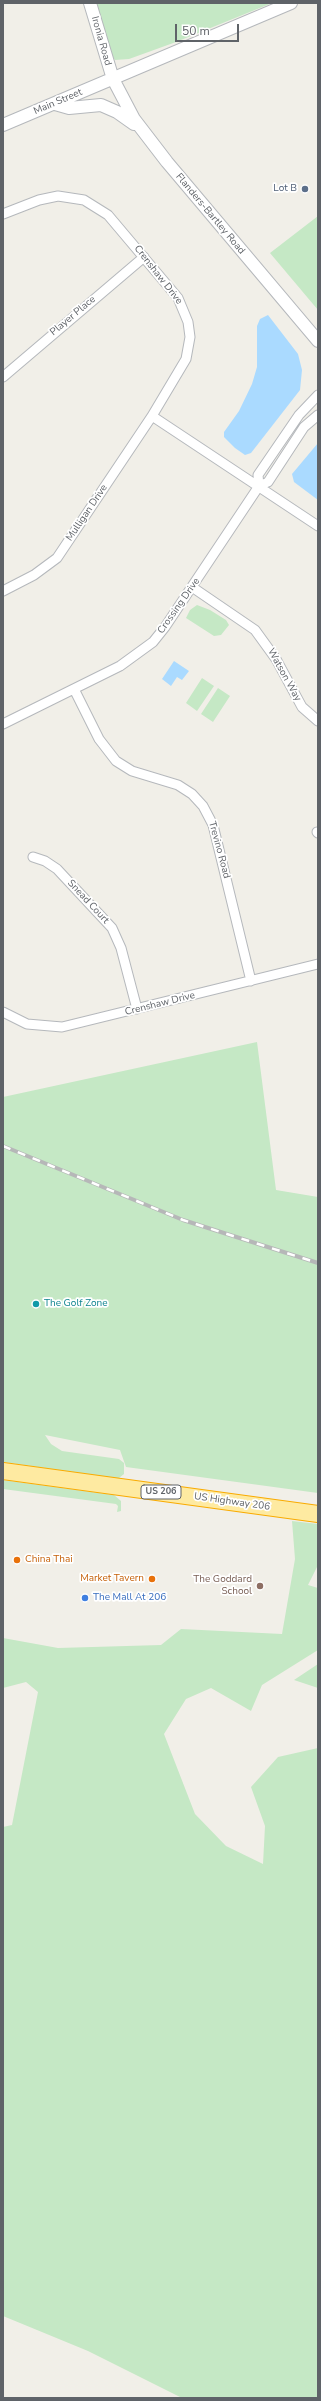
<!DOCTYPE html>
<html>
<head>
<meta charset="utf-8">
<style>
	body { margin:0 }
	#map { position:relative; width:321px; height:2401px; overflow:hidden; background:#f1efe8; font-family:"Nunito Sans",sans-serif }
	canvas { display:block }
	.frame { position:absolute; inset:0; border:4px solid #5f6368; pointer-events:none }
	.scale { position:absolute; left:175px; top:24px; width:64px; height:18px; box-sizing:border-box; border:2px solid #5f6368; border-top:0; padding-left:5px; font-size:12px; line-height:14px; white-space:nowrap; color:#5f6368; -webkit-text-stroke:3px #fff; paint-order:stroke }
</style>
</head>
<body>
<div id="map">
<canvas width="321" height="2401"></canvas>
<div class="frame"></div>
<div class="scale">50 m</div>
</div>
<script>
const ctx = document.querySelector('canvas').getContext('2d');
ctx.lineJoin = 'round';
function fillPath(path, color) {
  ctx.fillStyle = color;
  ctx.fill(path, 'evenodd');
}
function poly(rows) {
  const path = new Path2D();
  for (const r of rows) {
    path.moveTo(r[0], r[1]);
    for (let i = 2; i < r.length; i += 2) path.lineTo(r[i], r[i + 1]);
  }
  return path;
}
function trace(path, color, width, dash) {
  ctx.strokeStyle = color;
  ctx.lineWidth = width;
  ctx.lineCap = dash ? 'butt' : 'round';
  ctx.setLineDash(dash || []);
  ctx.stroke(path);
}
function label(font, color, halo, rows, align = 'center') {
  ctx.font = font + ' "Nunito Sans",sans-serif';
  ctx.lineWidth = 3.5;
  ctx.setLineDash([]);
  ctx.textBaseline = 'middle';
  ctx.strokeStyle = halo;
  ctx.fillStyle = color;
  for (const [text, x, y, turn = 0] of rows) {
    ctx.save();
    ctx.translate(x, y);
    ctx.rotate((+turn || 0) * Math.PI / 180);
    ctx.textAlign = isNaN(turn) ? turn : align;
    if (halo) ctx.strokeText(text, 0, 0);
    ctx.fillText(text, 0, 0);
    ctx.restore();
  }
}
fillPath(poly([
	[94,3,272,3,176,42,129,59,115,60,112,56],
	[318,216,318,310,270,253],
	[197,605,210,610,226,620,229,625,221,635,214,636,186,618,190,610],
	[202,678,214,686,197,711,186,703],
	[218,688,230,696,213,722,201,714],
	[257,1042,276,1190,318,1197,318,1493,126,1467,120,1450,45,1435,51,1444,62,1451,119,1459,124,1463,124,1474,119,1478,115,1478,3,1462,3,1097],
	[3,1480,114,1495,121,1501,121,1511,117,1512,118,1506,116,1504,3,1489],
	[292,1521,318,1524,318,1565,308,1585,318,1588,318,1650,262,1685,251,1711,211,1688,186,1699,164,1734,195,1814,226,1846,263,1864,265,1826,251,1787,278,1757,318,1748,318,2398,182,2398,88,2351,3,2316,3,1827,12,1825,38,1692,26,1682,3,1688,3,1638,58,1648,161,1645,181,1629,282,1634,295,1559],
	[318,1664,318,1688,294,1680]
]), '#c5e8c5');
fillPath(poly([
	[268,315,298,354,302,370,300,390,251,453,245,455,235,448,224,437,224,432,239,411,252,384,257,367,257,326,260,319],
	[318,443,318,500,294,482,292,474],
	[174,661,189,671,182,680,177,677,171,686,162,679]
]), '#aadaff');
const minor = poly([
	[3,214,39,200,58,196,84,200,108,215,178,298,188,322,190,337,186,359,152,416,318,526],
	[3,377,144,257],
	[259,486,258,475,299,415,318,395],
	[192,587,255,630,276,659,302,707,318,721],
	[3,591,34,575,57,558,152,416],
	[74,689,99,739,116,761,132,771,178,785,192,794,203,806,213,825,251,981],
	[3,724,120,666,153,642,165,627,259,486,268,482,304,427,318,415],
	[317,832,318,833],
	[33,857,45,861,57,869,112,928,121,948,137,1009],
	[3,1012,27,1024,62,1027,318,964]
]);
const tertiary = poly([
	[90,3,113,79,134,119,167,162,318,341],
	[55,104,69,108,101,105,117,112,134,124],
	[3,125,291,3]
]);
const trunk = poly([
	[3,1471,318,1514]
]);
trace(minor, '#b5b8bc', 11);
trace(tertiary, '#b5b8bc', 14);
trace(trunk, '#f9ab00', 18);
trace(minor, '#fff', 9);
trace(tertiary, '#fff', 12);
trace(trunk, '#feeaa1', 16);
const rail = poly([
	[3,1146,183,1220,318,1263]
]);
trace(rail, '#b6b7b8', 4);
trace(rail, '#fff', 2.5, [8]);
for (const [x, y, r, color] of [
	[305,189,4,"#5c6f8a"],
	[36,1304,4,"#0f9aa8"],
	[17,1560,4,"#e8710a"],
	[152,1579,4,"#e8710a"],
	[260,1586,4,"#8d6e63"],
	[85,1598,4,"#3f7fe0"]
]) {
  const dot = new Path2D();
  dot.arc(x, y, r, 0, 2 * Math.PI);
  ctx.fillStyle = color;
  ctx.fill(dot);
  trace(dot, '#fff', 1.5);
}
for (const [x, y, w] of [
	[161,1492,40]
]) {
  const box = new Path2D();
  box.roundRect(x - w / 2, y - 7, w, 14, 3);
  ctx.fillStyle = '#fff';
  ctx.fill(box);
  trace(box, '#5f6368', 1);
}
label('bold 9px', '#5f6368', null, [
	["US 206",161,1492]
]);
label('10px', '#5f6368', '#fff', [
	["Ironia Road",101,41,74],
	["Main Street",58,102,-23],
	["Flanders-Bartley Road",210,214,50],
	["Crenshaw Drive",158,275,52],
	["Player Place",73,316,-40],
	["Mulligan Drive",87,513,-56],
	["Crossing Drive",179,606,-55],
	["Watson Way",284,675,61],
	["Trevino Road",219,850,75],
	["Snead Court",88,902,47],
	["Crenshaw Drive",160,1004,-14],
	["US Highway 206",232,1502,8]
]);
label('10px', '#4e5e75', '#fff', [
	["Lot B",297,189]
], 'right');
label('10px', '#0d838f', '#fff', [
	["The Golf Zone",44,1304]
], 'left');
label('10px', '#c56008', '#fff', [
	["China Thai",25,1560],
	["Market Tavern",144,1579,"right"]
], 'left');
label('10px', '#785e54', '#fff', [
	["The Goddard",252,1580],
	["School",252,1592]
], 'right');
label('10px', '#366cbe', '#fff', [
	["The Mall At 206",93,1598]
], 'left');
</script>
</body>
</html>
